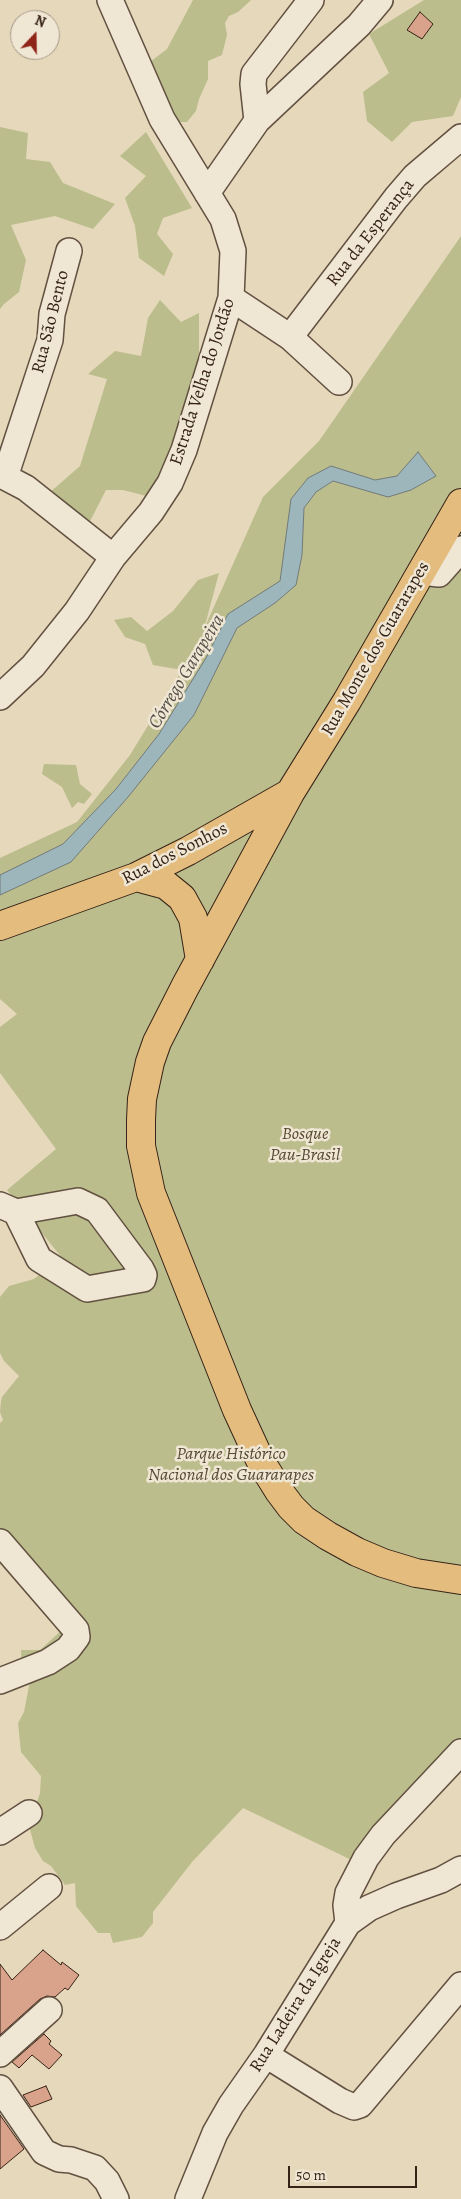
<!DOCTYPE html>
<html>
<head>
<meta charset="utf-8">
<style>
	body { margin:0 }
	#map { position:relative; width:461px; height:2199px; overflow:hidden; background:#e6d8bb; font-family:Alegreya,serif }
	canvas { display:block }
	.north { position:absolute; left:10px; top:10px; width:50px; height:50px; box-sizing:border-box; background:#efe6d3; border:1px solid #a59888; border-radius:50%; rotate:21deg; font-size:14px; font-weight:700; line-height:20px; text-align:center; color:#362317 }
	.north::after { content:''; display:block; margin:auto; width:18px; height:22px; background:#8f2418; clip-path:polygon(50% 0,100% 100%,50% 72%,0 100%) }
	.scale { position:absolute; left:288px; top:2166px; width:129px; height:22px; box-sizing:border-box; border:2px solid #362317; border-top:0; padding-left:6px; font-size:15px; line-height:18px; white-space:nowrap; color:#362317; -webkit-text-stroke:4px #efe6d3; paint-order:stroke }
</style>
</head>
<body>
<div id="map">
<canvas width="461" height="2199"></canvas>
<div class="north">N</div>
<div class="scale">50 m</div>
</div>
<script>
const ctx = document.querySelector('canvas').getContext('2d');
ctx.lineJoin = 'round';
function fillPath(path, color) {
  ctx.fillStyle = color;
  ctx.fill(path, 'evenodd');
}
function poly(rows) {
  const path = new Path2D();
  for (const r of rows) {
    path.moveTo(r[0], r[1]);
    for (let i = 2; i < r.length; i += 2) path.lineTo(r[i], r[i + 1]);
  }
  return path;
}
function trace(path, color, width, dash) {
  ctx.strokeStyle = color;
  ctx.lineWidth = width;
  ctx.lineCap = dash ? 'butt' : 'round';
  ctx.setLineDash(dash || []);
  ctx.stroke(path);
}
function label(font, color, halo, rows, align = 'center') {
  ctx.font = font + ' Alegreya,serif';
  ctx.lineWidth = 5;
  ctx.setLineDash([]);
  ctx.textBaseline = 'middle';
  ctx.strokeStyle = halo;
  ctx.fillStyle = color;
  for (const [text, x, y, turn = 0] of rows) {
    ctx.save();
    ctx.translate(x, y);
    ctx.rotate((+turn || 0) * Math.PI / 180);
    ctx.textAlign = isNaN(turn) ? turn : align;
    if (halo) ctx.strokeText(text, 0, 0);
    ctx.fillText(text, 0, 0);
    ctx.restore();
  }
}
fillPath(poly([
	[193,0,251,0,238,12,229,16,225,23,227,35,222,55,208,61,208,79,199,99,196,111,187,122,178,122,150,62,167,49],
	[424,0,461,0,461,97,453,116,412,122,392,142,367,121,363,92,389,73,369,34],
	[0,127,28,133,26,159,50,162,63,183,115,204,93,229,55,216,11,225,26,260,19,292,4,304,0,309],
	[146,132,192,208,163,218,157,234,173,254,164,276,139,258,135,226,125,198,146,176,120,156],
	[461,236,461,1759,360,1864,243,1808,192,1862,153,1912,153,1923,142,1937,113,1943,110,1933,98,1933,76,1906,75,1883,65,1885,51,1866,43,1861,35,1848,29,1826,40,1793,41,1776,21,1752,18,1723,24,1712,30,1681,22,1672,21,1650,40,1650,64,1628,49,1618,0,1554,0,1423,3,1420,0,1412,1,1401,2,1397,19,1376,4,1361,0,1353,0,1297,9,1286,34,1279,56,1262,67,1264,7,1190,56,1149,0,1073,0,1027,17,1014,0,999,0,858,77,822,130,755,182,670,153,665,145,644,125,637,114,620,131,617,147,631,173,611,198,580,219,573,204,629,263,497,319,441],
	[160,300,181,322,199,313,199,361,190,397,150,497,123,490,106,490,87,527,48,494,80,466,107,379,88,374,115,351,141,356,148,318],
	[44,764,76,765,80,784,92,794,84,804,78,802,72,808,62,787,42,774]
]), '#bbbd8c');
const water = poly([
	[418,452,436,476,411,490,388,497,333,481,316,492,304,508,302,555,296,585,275,603,237,628,194,715,128,797,71,862,0,895,0,875,63,844,116,789,159,734,206,658,228,614,280,581,291,499,308,478,331,466,375,480,397,476,418,452]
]);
fillPath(water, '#9cb6bc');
trace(water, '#737b7a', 1);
const building = poly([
	[420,12,433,24,422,39,407,30,420,12],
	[43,1950,61,1965,62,1962,79,1975,68,1990,65,1988,55,1997,47,1996,40,1999,0,2035,0,1964,12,1980,43,1950],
	[44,2034,51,2041,49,2044,62,2055,49,2069,32,2055,19,2068,12,2062,44,2034],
	[46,2086,52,2099,31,2107,23,2095,46,2086],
	[0,2115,24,2149,0,2169,0,2115]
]);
fillPath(building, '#d9a28a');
trace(building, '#362317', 1);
const minor = poly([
	[257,121,253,84,254,74,311,0],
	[207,193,257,121,359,25,380,0],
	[69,251,52,314,50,340,5,477,26,488,113,557],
	[231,298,290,337,339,382],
	[290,337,396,198,415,176,461,137],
	[421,572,439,574,461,549],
	[0,697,33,666,77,611,113,557,151,512,170,483,184,450,231,298,233,251,223,219,162,119,110,0],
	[0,1205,16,1212,78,1201,97,1210,141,1269,144,1275,143,1279,87,1289,39,1259,16,1212],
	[0,1542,76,1630,77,1637,68,1649,48,1662,0,1681],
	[0,1832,29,1813],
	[348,1923,346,1905,348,1893,366,1858,383,1835,461,1752],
	[0,1927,49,1887],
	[0,2054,49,2010],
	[266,2055,340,2101,354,2107,360,2105,461,1985],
	[0,2088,44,2152,59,2159,71,2160,95,2168,107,2181,116,2199],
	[188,2199,215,2133,231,2105,266,2055,348,1923,369,1908,396,1896,441,1880,461,1869]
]);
const major = poly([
	[461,503,347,701,290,793,185,987,157,1042,150,1062,142,1099,141,1120,141,1146,151,1193,237,1410,261,1462,279,1491,291,1507,304,1520,328,1536,357,1552,383,1563,416,1573,461,1580],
	[136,877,166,885,182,898,193,918,200,960],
	[0,926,136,877,188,851,290,793]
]);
trace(minor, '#625040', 28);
trace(major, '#362317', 30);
trace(minor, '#efe6d3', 25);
trace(major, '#e3bc7e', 28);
label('18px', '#362317', '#efe6d3', [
	["Rua da Esperança",371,233,-52],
	["Rua São Bento",51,322,-76],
	["Estrada Velha do Jordão",203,382,-72],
	["Rua Monte dos Guararapes",376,649,-60],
	["Rua dos Sonhos",175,854,-27],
	["Rua Ladeira da Igreja",296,2005,-58]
]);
label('italic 18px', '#574a34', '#efe6d3', [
	["Bosque",305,1135],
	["Pau-Brasil",305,1156],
	["Parque Histórico",231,1455],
	["Nacional dos Guararapes",231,1476]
]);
label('italic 19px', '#554f49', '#efe6d3', [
	["Córrego Garapeira",187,672,-59]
]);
</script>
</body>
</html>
